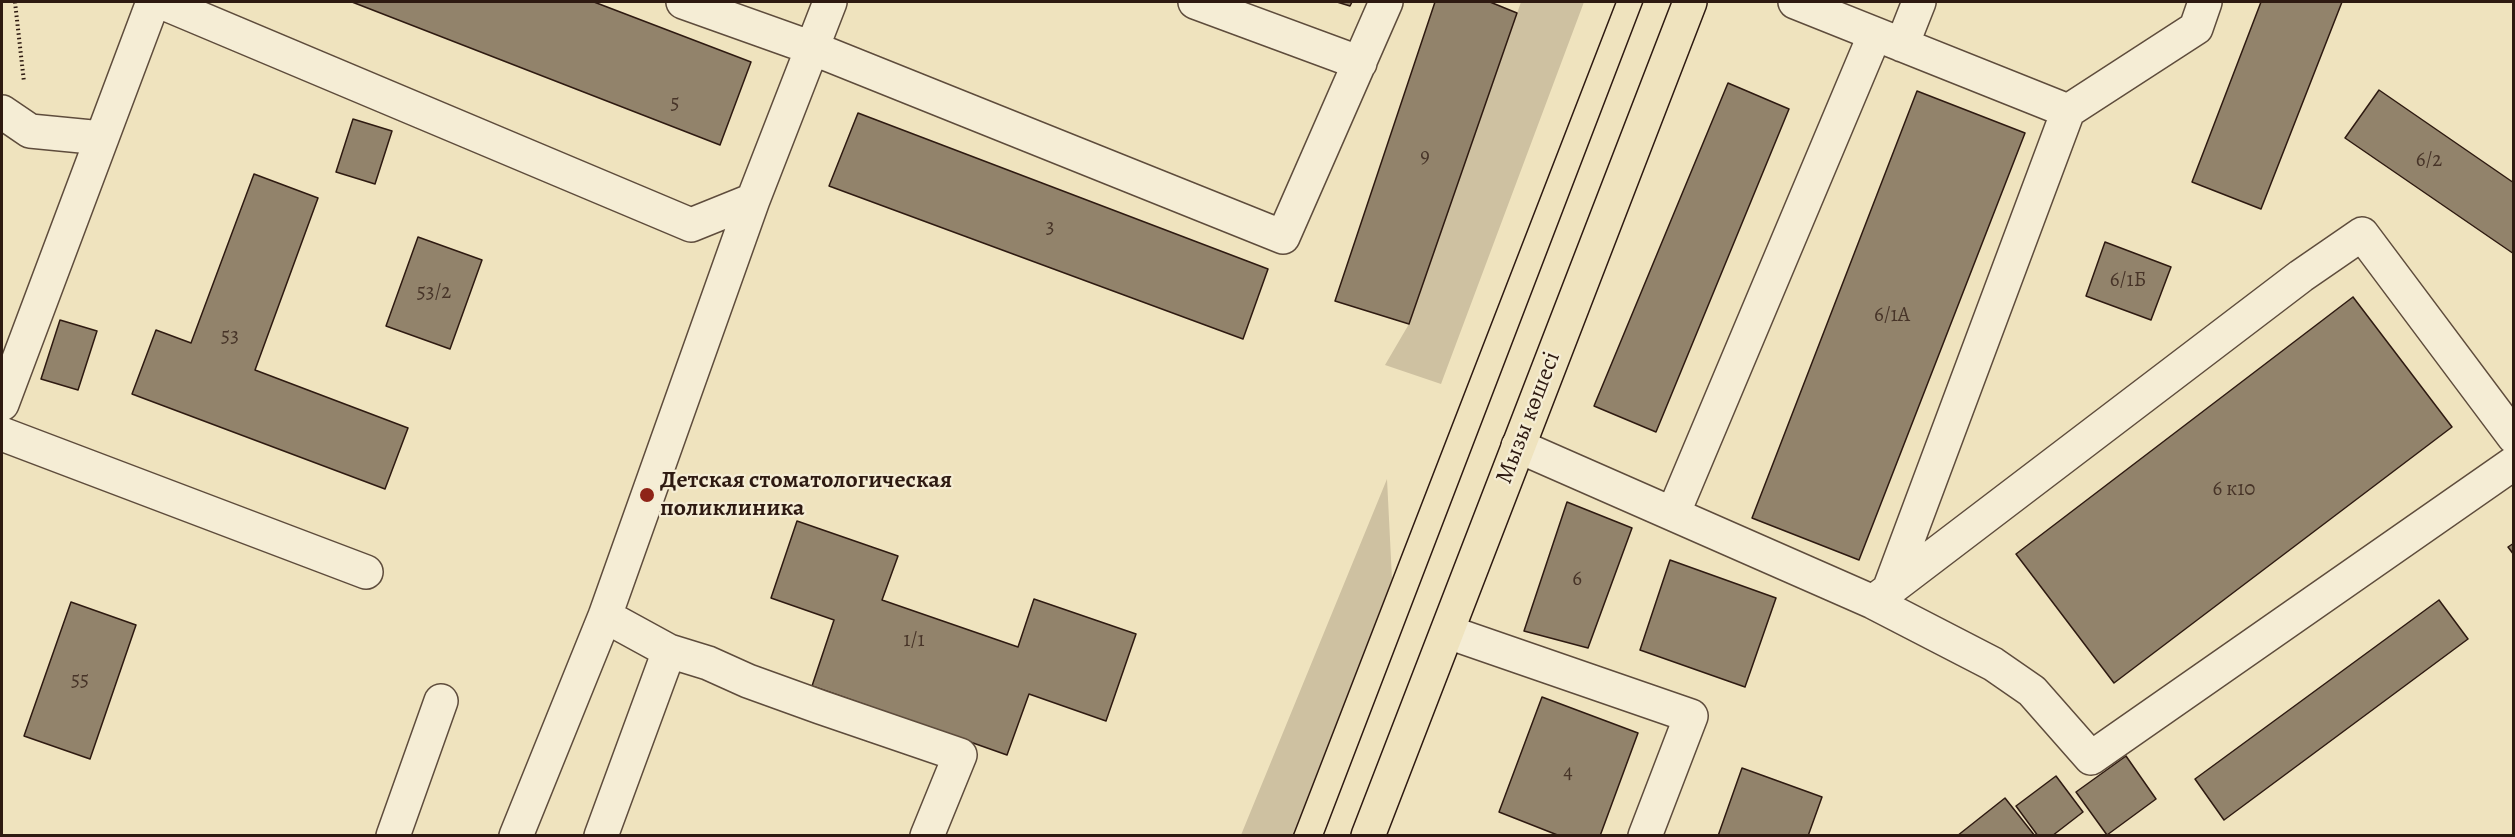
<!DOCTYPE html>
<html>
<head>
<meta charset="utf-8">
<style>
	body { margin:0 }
	#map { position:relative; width:2515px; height:837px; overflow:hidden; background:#efe3be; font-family:Alegreya,serif }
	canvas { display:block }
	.frame { position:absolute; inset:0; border:3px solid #2e1a11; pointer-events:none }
</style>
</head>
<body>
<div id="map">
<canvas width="2515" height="837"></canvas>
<div class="frame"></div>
</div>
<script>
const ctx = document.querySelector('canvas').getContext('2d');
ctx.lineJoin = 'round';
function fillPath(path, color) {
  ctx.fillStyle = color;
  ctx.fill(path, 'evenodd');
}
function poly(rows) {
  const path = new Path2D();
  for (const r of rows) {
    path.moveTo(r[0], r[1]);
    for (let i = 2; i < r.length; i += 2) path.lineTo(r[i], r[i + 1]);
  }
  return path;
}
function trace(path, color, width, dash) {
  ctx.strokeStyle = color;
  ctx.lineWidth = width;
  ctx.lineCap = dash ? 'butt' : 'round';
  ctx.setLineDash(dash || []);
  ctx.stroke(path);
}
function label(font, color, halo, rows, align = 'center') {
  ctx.font = font + ' Alegreya,serif';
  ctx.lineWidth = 4.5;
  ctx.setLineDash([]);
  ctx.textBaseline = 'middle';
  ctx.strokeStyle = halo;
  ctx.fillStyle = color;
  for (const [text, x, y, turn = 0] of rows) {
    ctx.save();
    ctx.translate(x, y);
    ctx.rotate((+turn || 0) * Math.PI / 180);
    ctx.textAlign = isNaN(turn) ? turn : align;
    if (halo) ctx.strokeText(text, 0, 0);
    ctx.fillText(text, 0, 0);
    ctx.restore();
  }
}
fillPath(poly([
	[1521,2,1584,2,1441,384,1385,365,1409,324],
	[1387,479,1392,579,1293,835,1241,835]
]), '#cec1a1');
const building = poly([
	[352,2,594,2,751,62,720,145,352,2],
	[1337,2,1352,2,1350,6,1337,2],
	[1435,2,1490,2,1517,13,1409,324,1335,301,1435,2],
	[2261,2,2342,2,2261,209,2192,182,2261,2],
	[1728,83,1789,109,1656,432,1594,406,1728,83],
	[2379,90,2514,183,2514,254,2345,138,2379,90],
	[1917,91,2025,133,1859,560,1752,518,1917,91],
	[858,113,1268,269,1243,339,829,186,858,113],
	[353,119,392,131,375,184,336,172,353,119],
	[254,174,318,198,255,370,408,428,385,489,132,394,156,330,191,343,254,174],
	[418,237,482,260,450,349,386,326,418,237],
	[2105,242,2171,267,2151,320,2086,296,2105,242],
	[2353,297,2452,427,2114,683,2016,554,2353,297],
	[60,320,97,331,78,390,41,379,60,320],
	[1567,502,1632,528,1588,648,1524,631,1567,502],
	[797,521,898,556,882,600,1018,647,1034,599,1136,634,1106,721,1029,694,1007,755,812,686,834,620,771,598,797,521],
	[2514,543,2514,555,2508,547,2514,543],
	[1670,560,1776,598,1745,687,1640,650,1670,560],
	[2439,600,2468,639,2224,820,2195,779,2439,600],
	[71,602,136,625,90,759,24,736,71,602],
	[1542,697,1638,733,1600,836,1560,836,1499,812,1542,697],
	[2126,756,2156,799,2107,835,2076,792,2126,756],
	[1742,768,1822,797,1808,836,1718,836,1742,768],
	[2056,776,2083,812,2052,836,2038,836,2016,806,2056,776],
	[2005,798,2035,836,1957,836,2005,798]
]);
fillPath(building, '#92836b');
trace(building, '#2e1a11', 1.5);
const minor = poly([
	[161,2,691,225,753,200,830,2],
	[683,2,812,48,1283,237,1386,2],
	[1195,2,1360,63],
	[1795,2,2068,111,2196,28,2205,2],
	[1902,45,1919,2],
	[2,112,30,131,102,138],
	[2,404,153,2],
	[2,434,366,572],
	[1518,446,1873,602,1993,664,2032,691,2091,758,2514,463],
	[1673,514,1875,34],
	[1889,590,2068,111],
	[1873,602,2301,276,2362,234,2514,437],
	[1448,632,1691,716,1645,836],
	[669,651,708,663,748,681,820,707,960,755,927,836],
	[393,836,441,701],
	[516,836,605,616,753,200],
	[601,836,669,651,605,616]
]);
const major = poly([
	[1368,836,1690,2]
]);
trace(minor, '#5e4c3c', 36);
trace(major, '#2e1a11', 36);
trace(poly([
	[15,2,24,82]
]), '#2e1a11', 4, [1.5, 3]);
trace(minor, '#f5edd5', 33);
trace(major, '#efe3be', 33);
trace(poly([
	[1293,836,1616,2],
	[1323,836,1643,2]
]), '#2e1a11', 1.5);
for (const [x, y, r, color] of [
	[647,495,8,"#8f2418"]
]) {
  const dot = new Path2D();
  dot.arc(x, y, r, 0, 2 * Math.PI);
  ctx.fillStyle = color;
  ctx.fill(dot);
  trace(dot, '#f5edd5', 2);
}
label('21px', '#473428', null, [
	["5",675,104],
	["9",1425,157],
	["6/2",2429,161],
	["3",1050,228],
	["6/1Б",2128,281],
	["53/2",434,293],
	["6/1А",1892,316],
	["53",230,337],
	["6 к10",2234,490],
	["6",1577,580],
	["1/1",914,641],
	["55",80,681],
	["4",1568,773]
]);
label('24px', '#2e1a11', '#f5edd5', [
	["Мызы көшесі",1529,418,-69]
]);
label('bold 24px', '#2e1a11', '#f5edd5', [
	["Детская стоматологическая",660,481],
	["поликлиника",660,509]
], 'left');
</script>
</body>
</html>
